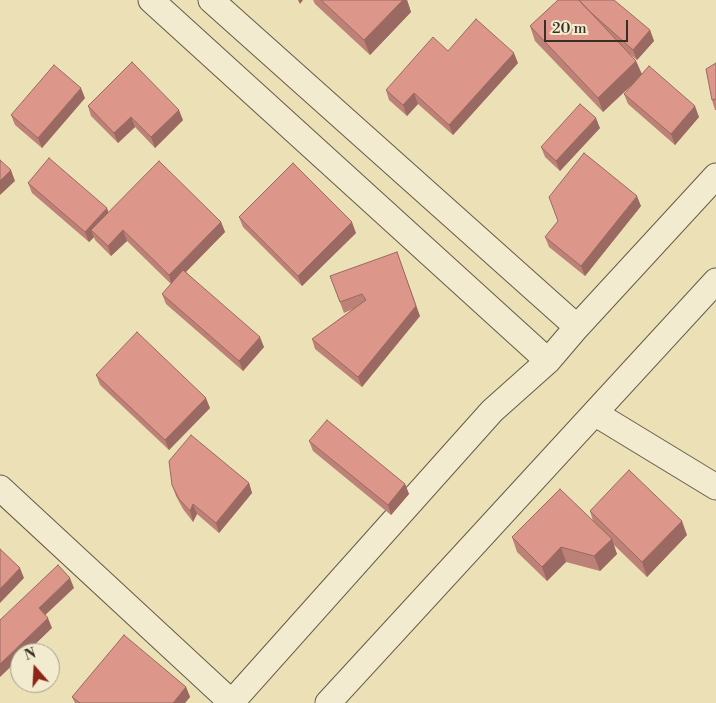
<!DOCTYPE html>
<html>
<head>
<meta charset="utf-8">
<style>
	body { margin:0 }
	#map { position:relative; width:716px; height:703px; overflow:hidden; background:#ebe0b6; font-family:"Libre Bodoni",serif }
	canvas { display:block }
	.north { position:absolute; left:10px; top:643px; width:50px; height:50px; box-sizing:border-box; background:#f2ebd0; border:1px solid #a8a08b; border-radius:50%; rotate:341deg; font-size:14px; font-weight:700; line-height:20px; text-align:center; color:#392f23 }
	.north::after { content:''; display:block; margin:auto; width:18px; height:22px; background:#8f2418; clip-path:polygon(50% 0,100% 100%,50% 72%,0 100%) }
	.scale { position:absolute; left:544px; top:20px; width:84px; height:22px; box-sizing:border-box; border:2px solid #392f23; border-top:0; padding-left:6px; font-size:15px; line-height:18px; white-space:nowrap; color:#392f23; -webkit-text-stroke:4px #f2ebd0; paint-order:stroke }
</style>
</head>
<body>
<div id="map">
<canvas width="716" height="703"></canvas>
<div class="north">N</div>
<div class="scale">20 m</div>
</div>
<script>
const ctx = document.querySelector('canvas').getContext('2d');
ctx.lineJoin = 'round';
function poly(rows) {
  const path = new Path2D();
  for (const r of rows) {
    path.moveTo(r[0], r[1]);
    for (let i = 2; i < r.length; i += 2) path.lineTo(r[i], r[i + 1]);
  }
  return path;
}
function trace(path, color, width, dash) {
  ctx.strokeStyle = color;
  ctx.lineWidth = width;
  ctx.lineCap = dash ? 'butt' : 'round';
  ctx.setLineDash(dash || []);
  ctx.stroke(path);
}
function fillPath(path, color) {
  ctx.fillStyle = color;
  ctx.fill(path, 'evenodd');
}
const minor = poly([
	[151,0,548,361],
	[211,0,577,327],
	[596,414,716,487],
	[0,488,231,702],
	[231,703,492,411,548,361,577,327,716,176],
	[328,703,716,281]
]);
trace(minor, '#665b48', 27);
trace(minor, '#f2ebd0', 25);
fillPath(poly([
	[313,0,407,0,411,12,370,55,315,4],
	[558,0,650,30,654,41,637,60,630,54,636,61,642,74,699,117,675,145,628,104,624,94,635,82,603,112,535,41,530,26],
	[448,51,518,63,453,135,418,104,407,116,389,100,386,90],
	[716,63,716,110,715,110,712,100],
	[85,98,42,148,15,125,11,115],
	[88,106,183,120,155,148,135,127,118,143,91,116],
	[600,128,560,171,545,157,541,147],
	[28,183,109,213,221,222,225,232,186,272,264,347,243,371,166,304,162,294,171,284,127,241,111,256,95,240,94,237,89,242,32,193],
	[641,206,585,276,549,247,545,237],
	[239,217,356,233,302,286,243,227],
	[330,276,420,316,362,387,315,349,312,339,353,309,344,313],
	[96,375,210,408,169,450,100,385],
	[309,441,405,484,409,494,391,515,313,451],
	[249,483,252,493,219,533,197,514,193,522,183,509,176,496,172,485],
	[590,511,687,535,647,577,613,544,617,554,600,571,566,562,547,581,517,552,512,537,593,521],
	[186,687,190,697,185,703,75,703,72,697]
]), '#bd8177');
fillPath(poly([
	[298,0,303,0,300,4],
	[403,0,407,0,411,12,370,55,364,40],
	[650,30,654,41,637,60,633,50],
	[514,53,518,63,453,135,449,125],
	[636,61,642,75,603,112,598,98],
	[81,88,85,98,42,148,38,138],
	[414,93,418,104,407,116,403,105],
	[695,106,699,117,675,145,671,134],
	[179,110,183,120,155,148,151,137],
	[131,117,135,127,118,143,114,133],
	[596,118,600,128,560,171,556,161],
	[11,170,15,181,0,195,0,181],
	[637,196,641,206,585,276,581,266],
	[107,208,111,218,91,230,94,237,89,242,85,232],
	[221,222,225,232,172,286,169,275],
	[352,222,356,233,302,286,298,276],
	[123,230,127,241,111,256,108,246],
	[397,252,420,316,362,387,358,377],
	[260,337,264,347,243,371,239,361],
	[206,398,210,408,169,450,165,440],
	[249,483,252,493,219,533,216,523],
	[405,484,409,494,391,515,388,505],
	[193,504,197,514,193,522,190,511],
	[682,521,687,535,647,577,642,562],
	[612,539,617,554,600,571,594,556],
	[561,547,566,562,547,581,542,567],
	[20,568,24,578,0,603,0,589],
	[70,578,74,588,42,618,39,608],
	[48,618,52,628,26,653,20,653,20,658,0,677,0,664],
	[186,687,190,697,185,703,173,703]
]), '#9a6961');
const building = poly([
	[321,0,403,0,364,40,321,0],
	[558,0,579,0,636,61,598,98,530,26,558,0],
	[579,0,614,0,650,30,633,50,587,9,579,0],
	[476,19,514,53,449,125,414,93,403,105,386,90,433,37,448,51,476,19],
	[132,62,179,110,151,137,131,117,114,133,88,106,132,62],
	[716,63,716,99,712,100,706,69,716,63],
	[54,65,81,88,38,138,11,115,54,65],
	[649,66,695,106,671,134,624,94,649,66],
	[580,104,596,118,556,161,541,147,580,104],
	[584,153,637,196,581,266,545,237,558,221,549,197,584,153],
	[49,158,107,208,85,232,28,183,49,158],
	[0,160,11,170,0,181,0,160],
	[159,161,221,222,169,275,123,230,108,246,91,230,159,161],
	[293,163,352,222,298,276,239,217,293,163],
	[397,252,416,306,358,377,312,339,366,300,362,294,340,302,330,276,397,252],
	[183,270,260,337,239,361,162,294,183,270],
	[137,332,206,398,165,440,96,375,137,332],
	[327,420,405,484,388,505,309,441,327,420],
	[191,435,249,483,216,523,193,504,190,511,179,499,172,485,169,461,191,435],
	[629,470,682,521,642,562,590,511,629,470],
	[560,489,612,539,594,556,561,547,542,567,512,537,560,489],
	[0,549,20,568,0,589,0,549],
	[58,565,70,578,39,608,48,618,0,664,0,620,58,565],
	[124,635,186,687,173,703,80,703,72,697,124,635]
]);
fillPath(building, '#dc968a');
trace(building, '#9a6961', 1);
</script>
</body>
</html>
